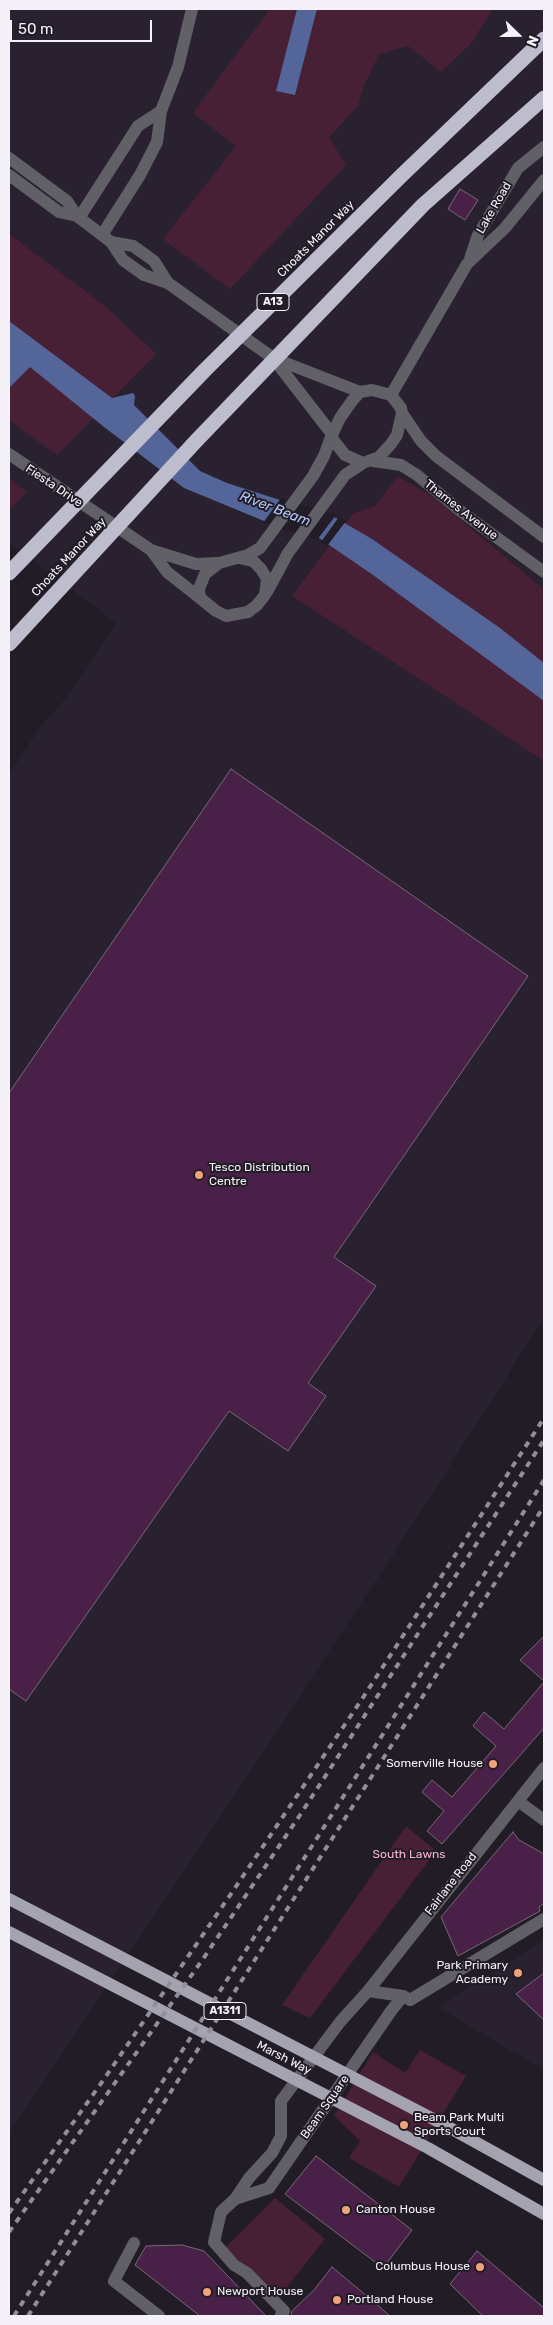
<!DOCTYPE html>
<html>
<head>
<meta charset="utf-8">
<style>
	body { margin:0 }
	#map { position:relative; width:553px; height:2325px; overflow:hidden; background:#211c26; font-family:Rubik,sans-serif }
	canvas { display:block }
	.frame { position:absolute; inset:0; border:10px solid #f5f1f9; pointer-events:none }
	.north { position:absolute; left:493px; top:10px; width:50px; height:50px; -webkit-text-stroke:4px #211c26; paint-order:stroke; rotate:112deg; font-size:14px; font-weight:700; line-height:20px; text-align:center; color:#f5f1f9 }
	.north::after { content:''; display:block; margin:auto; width:18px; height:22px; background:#f5f1f9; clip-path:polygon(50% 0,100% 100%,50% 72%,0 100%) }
	.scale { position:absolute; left:10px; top:20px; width:142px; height:22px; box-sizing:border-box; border:2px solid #f5f1f9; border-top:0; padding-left:6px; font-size:15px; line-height:18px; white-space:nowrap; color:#f5f1f9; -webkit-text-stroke:4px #211c26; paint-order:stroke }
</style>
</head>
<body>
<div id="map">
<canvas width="553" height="2325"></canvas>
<div class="frame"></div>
<div class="north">N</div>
<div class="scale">50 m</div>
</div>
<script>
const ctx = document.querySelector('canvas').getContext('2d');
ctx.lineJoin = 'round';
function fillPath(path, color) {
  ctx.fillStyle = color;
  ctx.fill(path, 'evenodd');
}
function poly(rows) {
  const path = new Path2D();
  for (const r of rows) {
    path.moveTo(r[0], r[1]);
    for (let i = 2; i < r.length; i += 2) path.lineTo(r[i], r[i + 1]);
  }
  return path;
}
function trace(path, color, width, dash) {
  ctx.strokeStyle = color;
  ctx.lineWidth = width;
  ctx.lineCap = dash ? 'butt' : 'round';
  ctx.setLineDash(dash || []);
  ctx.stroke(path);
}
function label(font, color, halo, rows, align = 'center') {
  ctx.font = font + ' Rubik,sans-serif';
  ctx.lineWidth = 4;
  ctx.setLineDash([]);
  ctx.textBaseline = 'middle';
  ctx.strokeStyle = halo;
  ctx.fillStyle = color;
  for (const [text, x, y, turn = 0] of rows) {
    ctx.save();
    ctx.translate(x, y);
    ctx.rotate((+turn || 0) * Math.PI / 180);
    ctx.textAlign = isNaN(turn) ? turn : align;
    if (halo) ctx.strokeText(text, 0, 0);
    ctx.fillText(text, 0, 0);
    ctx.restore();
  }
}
fillPath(poly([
	[9,9,328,9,408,46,441,72,470,45,493,9,544,9,544,589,433,497,398,476,375,506,352,513,292,596,544,761,544,1318,395,1552,9,2133,9,774,45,720,55,712,85,672,116,623,9,542,9,420,57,454,105,306,9,234],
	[544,1940,544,2070,437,2007]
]), '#292030');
fillPath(poly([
	[270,9,297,9,276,91,295,95,317,9,493,9,470,45,441,72,408,46,379,54,363,88,358,106,329,137,346,165,230,289,163,239,236,146,193,113],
	[9,234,105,306,156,354,57,455,9,420],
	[398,476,433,497,544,589,544,761,292,596,353,513,375,506],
	[9,478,27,492,9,511],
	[406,1826,436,1851,310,2018,282,2005],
	[420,2050,466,2076,399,2187,349,2158,360,2141,334,2116,373,2052,405,2073],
	[275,2198,325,2239,279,2297,225,2248]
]), '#482035');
fillPath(poly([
	[297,9,317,9,295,95,276,91],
	[9,321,112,398,133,393,135,396,134,405,200,471,227,483,336,518,372,539,500,628,544,663,544,701,373,575,319,538,264,521,184,488,104,427,30,367,9,388]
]), '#536599');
fillPath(poly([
	[281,498,336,515,317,540,263,523],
	[339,517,346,521,327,546,321,542]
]), '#211c26');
const building = poly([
	[460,189,478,200,465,220,448,209,460,189],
	[231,769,528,976,334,1257,376,1286,308,1383,326,1396,288,1451,229,1411,26,1701,9,1689,9,1093,231,769],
	[544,1636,544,1681,520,1660,544,1636],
	[544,1682,544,1728,442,1844,427,1831,444,1811,422,1792,432,1780,452,1797,496,1746,473,1726,484,1712,504,1729,544,1682],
	[513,1832,519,1840,544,1854,544,1903,539,1907,540,1911,458,1956,441,1917,513,1832],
	[544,1973,544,2020,516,1994,544,1973],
	[316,2156,412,2230,383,2268,285,2194,316,2156],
	[182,2245,204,2251,266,2316,200,2316,135,2265,146,2246,182,2245],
	[477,2251,544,2308,544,2316,483,2316,450,2284,477,2251],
	[332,2267,362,2292,390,2316,291,2316,292,2311,314,2290,332,2267]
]);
fillPath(building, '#492047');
trace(building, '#766a75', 1);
trace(poly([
	[9,158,67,201,77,216,111,242,123,260,144,275,168,283,273,358,360,392],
	[9,175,59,212,77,216],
	[79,218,138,126,161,111],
	[102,235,140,175,157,142,161,111,178,67,192,9],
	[111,242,133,246,143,253,154,261,168,283],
	[470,259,478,235,518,168,544,147],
	[273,358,332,434],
	[372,390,391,395,401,408,402,413,397,435,391,444,379,457,363,463,345,455,331,437,340,418,352,401,360,392,372,390],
	[391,395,467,264,505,228,544,180],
	[402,413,421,441,436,456,544,537],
	[9,454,151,550,196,564,217,563],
	[373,461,401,465,417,475,459,510,544,572],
	[151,550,167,572,200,598],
	[239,558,253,561,261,569,267,579,265,595,257,605,248,612,226,616,216,611,200,598,199,589,205,574,219,563,248,555,260,548,313,476,324,456,331,437],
	[267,592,288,553,345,475,363,463],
	[518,1801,544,1820],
	[368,1991,403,1996,410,2000,544,1919],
	[235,2199,269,2188,391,2011,403,1996],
	[134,2243,114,2281,159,2316],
	[283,2316,281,2315,284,2311,247,2273,234,2265,214,2242,221,2212,235,2199,249,2178,272,2153,281,2136,281,2101,340,2022,368,1991,544,1768]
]), '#616066', 12);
trace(poly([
	[9,1899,441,2123,544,2180],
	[9,1932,428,2148,544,2214]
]), '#a4a3b0', 12);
trace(poly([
	[9,573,205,370,401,176,544,39],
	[9,644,196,441,423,205,544,98]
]), '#bebdcd', 15);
trace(poly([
	[9,2213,102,2082,235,1888,364,1696,544,1418],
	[9,2232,203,1959,300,1815,544,1440],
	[14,2316,544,1480],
	[28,2316,544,1506]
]), '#928e97', 4, [6, 6]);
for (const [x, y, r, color] of [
	[199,1175,5,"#f0a378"],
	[493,1764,5,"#f0a378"],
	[518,1973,5,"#f0a378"],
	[404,2125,5,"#f0a378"],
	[346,2210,5,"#f0a378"],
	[480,2267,5,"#f0a378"],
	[207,2292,5,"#f0a378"],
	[337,2300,5,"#f0a378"]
]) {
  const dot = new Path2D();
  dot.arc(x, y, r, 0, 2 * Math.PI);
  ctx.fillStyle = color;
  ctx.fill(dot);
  trace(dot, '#211c26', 2);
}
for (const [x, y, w] of [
	[273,302,32],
	[225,2011,42]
]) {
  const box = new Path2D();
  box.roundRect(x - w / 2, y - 8.5, w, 17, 4);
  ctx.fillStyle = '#211c26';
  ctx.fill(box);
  trace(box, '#f5f1f9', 1);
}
label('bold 11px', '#f5f1f9', null, [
	["A13",273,302],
	["A1311",225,2011]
]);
label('12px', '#f5f1f9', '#211c26', [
	["Lake Road",494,208,-60],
	["Choats Manor Way",316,239,-45],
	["Fiesta Drive",54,486,34],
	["Thames Avenue",461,510,38],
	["Choats Manor Way",69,557,-47],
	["Fairlane Road",451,1884,-52],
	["Marsh Way",284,2058,27],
	["Beam Square",325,2107,-55]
]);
label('12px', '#f5f1f9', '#211c26', [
	["Tesco Distribution",209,1168],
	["Centre",209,1182],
	["Somerville House",483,1764,"right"],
	["Park Primary",508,1966,"right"],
	["Academy",508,1980,"right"],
	["Beam Park Multi",414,2118],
	["Sports Court",414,2132],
	["Canton House",356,2210],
	["Columbus House",470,2267,"right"],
	["Newport House",217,2292],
	["Portland House",347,2300]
], 'left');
label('12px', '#f7b1d2', '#211c26', [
	["South Lawns",409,1855]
]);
label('italic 14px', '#b5c7f6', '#211c26', [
	["River Beam",275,509,21]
]);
</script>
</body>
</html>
